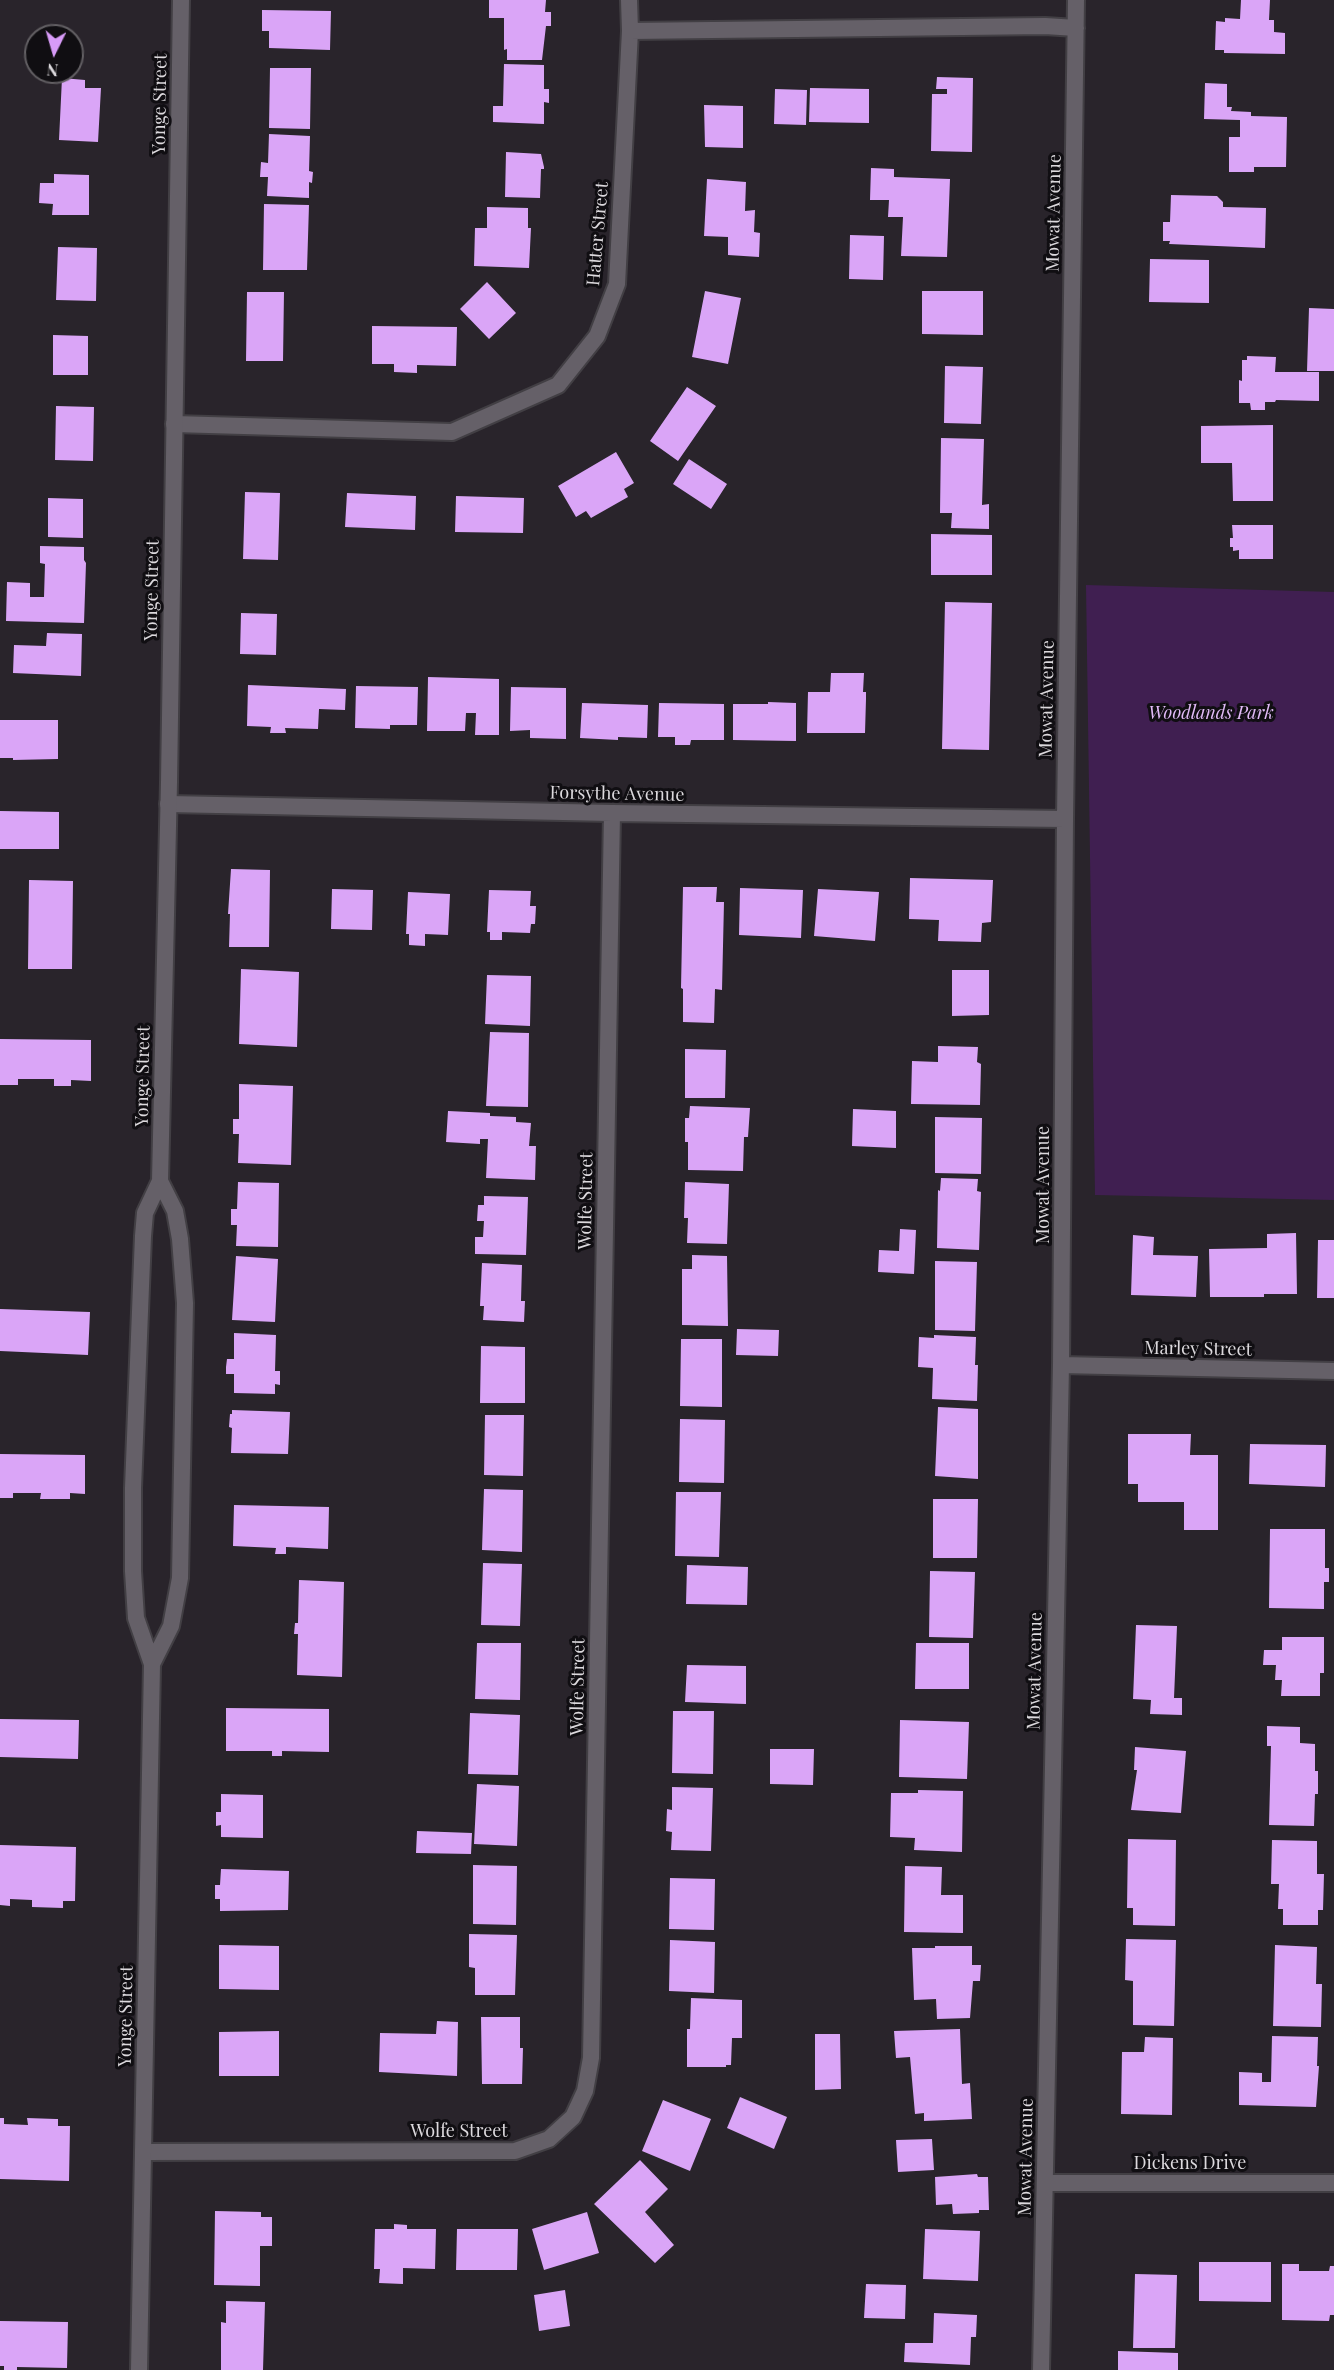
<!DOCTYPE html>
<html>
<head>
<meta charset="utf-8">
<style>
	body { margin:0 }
	#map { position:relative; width:1334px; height:2370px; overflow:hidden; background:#29242b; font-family:"Playfair Display",serif }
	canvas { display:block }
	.north { position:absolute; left:24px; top:24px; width:60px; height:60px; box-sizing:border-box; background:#100e12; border:2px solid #625f63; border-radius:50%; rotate:185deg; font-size:16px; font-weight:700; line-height:24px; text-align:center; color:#dcd9dd }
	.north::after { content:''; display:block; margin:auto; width:21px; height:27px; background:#d89bf8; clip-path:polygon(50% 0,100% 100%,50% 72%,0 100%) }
</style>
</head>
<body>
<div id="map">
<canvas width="1334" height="2370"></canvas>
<div class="north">N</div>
</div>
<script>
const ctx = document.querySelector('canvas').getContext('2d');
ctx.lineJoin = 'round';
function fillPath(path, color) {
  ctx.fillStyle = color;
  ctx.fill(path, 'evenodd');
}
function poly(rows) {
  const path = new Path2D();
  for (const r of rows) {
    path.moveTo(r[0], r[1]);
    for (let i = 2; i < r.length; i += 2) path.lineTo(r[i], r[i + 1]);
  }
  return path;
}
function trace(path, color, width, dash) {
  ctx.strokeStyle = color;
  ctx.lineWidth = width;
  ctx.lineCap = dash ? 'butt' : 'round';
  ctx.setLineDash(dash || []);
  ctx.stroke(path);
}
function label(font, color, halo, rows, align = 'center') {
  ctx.font = font + ' "Playfair Display",serif';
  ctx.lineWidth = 6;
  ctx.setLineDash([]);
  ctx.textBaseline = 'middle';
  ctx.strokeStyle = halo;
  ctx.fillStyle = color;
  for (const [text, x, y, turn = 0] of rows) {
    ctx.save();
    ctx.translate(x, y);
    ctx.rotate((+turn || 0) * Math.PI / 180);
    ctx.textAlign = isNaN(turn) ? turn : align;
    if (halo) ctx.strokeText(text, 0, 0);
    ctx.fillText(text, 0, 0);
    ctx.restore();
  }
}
fillPath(poly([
	[1086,585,1334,592,1334,1200,1095,1195]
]), '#401f51');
fillPath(poly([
	[489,0,546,0,545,12,551,12,551,26,546,26,542,60,507,60,507,49,504,50,504,18,489,18],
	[1241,0,1270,0,1269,20,1274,20,1274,32,1285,33,1285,54,1224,53,1224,50,1215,50,1216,21,1225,22,1225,18,1240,19],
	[262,10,331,11,330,50,269,48,269,31,262,31],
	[504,64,544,65,544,89,549,89,549,103,544,102,544,124,493,122,493,106,503,106],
	[270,68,311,68,310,129,269,128],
	[937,77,973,78,972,152,931,151,932,94,947,94,947,89,936,89],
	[62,78,85,80,85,88,101,88,98,142,59,140],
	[1205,83,1227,84,1227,107,1232,107,1231,111,1251,112,1251,116,1287,117,1286,167,1254,167,1254,172,1229,172,1229,137,1240,137,1240,120,1204,119],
	[810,88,869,89,869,123,809,122],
	[775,89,807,90,806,125,774,124],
	[704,105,743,106,743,148,705,147],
	[269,134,310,136,309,171,313,172,312,183,309,182,309,198,267,196,268,177,260,177,261,162,268,163],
	[506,152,541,154,544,167,544,169,541,169,540,198,505,197],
	[871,168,894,169,894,177,950,179,947,257,901,256,903,217,888,217,889,200,870,200],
	[54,174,89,175,89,215,52,215,53,204,39,203,40,183,54,183],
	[707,179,746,182,745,211,755,210,754,232,760,233,759,257,728,255,728,237,704,236],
	[1171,195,1217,196,1223,202,1223,207,1266,208,1265,248,1169,244,1170,241,1163,241,1163,222,1170,222],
	[264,204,309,205,307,270,263,270],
	[487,207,528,208,528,228,531,228,529,268,474,266,475,228,487,228],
	[850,235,884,236,883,280,849,279],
	[58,247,97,248,96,301,56,300],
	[1150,259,1209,260,1209,303,1149,302],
	[487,282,516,313,489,339,460,309],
	[705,291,741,298,728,364,692,357],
	[922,291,983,291,983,335,922,334],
	[247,292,284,292,283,361,246,361],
	[1309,308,1334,309,1334,371,1307,371],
	[372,326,457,327,456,366,417,365,417,373,394,372,394,364,372,364],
	[53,335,88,336,88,375,53,375],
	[1247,356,1276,357,1275,372,1319,372,1319,401,1276,400,1275,402,1265,402,1265,410,1251,410,1250,403,1239,403,1239,380,1242,381,1242,360,1247,360],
	[945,366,983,367,981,424,944,423],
	[687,387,716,406,678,461,650,441],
	[56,406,94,407,93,461,55,460],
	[1273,425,1273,501,1233,501,1232,463,1201,463,1201,426],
	[941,438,984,439,982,505,989,504,989,529,951,528,952,513,940,513],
	[616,452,634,483,624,489,628,497,591,518,586,511,576,517,558,486],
	[689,459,727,484,711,509,673,484],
	[245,492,280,493,278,560,243,559],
	[347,493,416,496,415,530,345,527],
	[456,496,524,498,523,533,455,532],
	[48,498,83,499,83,538,48,537],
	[1232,525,1273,525,1273,559,1239,559,1239,550,1233,551,1233,547,1230,547,1230,538,1233,538],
	[931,534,992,535,992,575,931,575],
	[40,546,84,547,84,560,86,563,84,623,6,621,7,582,30,583,30,597,44,597,45,564,40,563],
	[945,602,992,603,989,750,942,749],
	[241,613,277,614,276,655,240,654],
	[47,633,82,634,81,676,13,673,14,645,46,646],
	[831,673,864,673,863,692,866,692,866,699,865,733,807,733,808,692,830,692],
	[428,677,499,679,499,735,475,735,476,713,466,713,465,731,427,731],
	[248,685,346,689,345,710,319,709,318,729,285,728,286,733,270,733,271,727,247,726],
	[356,686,418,687,417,725,390,725,390,729,355,728],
	[511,687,566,688,566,739,530,738,530,730,510,731],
	[768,702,796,703,796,741,733,740,733,704,768,704],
	[582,703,648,705,647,738,618,737,618,740,580,738],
	[659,703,724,704,724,740,691,740,690,745,675,745,675,737,658,737],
	[0,720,58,720,58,759,13,760,13,758,0,758],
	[0,811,59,812,59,849,0,849],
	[231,869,270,870,269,947,229,947,230,914,228,914],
	[910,878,993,880,991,922,982,923,981,942,938,941,939,920,909,919],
	[29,880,73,881,72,969,28,969],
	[683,887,717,887,716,902,724,902,722,990,715,989,714,1023,683,1022,683,989,681,988],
	[740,888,803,890,801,938,739,935],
	[332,889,373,890,372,930,331,929],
	[818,889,879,892,875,941,814,936],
	[489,890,531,891,530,906,536,906,535,924,531,924,530,933,502,932,502,940,490,940,490,932,487,932],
	[408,892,450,894,448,935,425,934,425,946,409,945,409,934,406,934],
	[241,969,299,972,297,1047,239,1044],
	[952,970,989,970,989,1015,952,1016],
	[487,975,531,976,530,1026,485,1024],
	[490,1032,529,1033,528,1107,486,1106],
	[0,1039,91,1040,91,1081,71,1080,71,1086,54,1086,54,1079,18,1079,18,1085,0,1085],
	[938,1046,978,1047,977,1062,981,1064,980,1105,911,1104,912,1061,938,1062],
	[685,1049,726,1050,725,1098,685,1098],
	[239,1084,293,1086,291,1165,238,1163,239,1134,233,1134,233,1119,239,1119],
	[690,1106,750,1108,748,1137,744,1137,743,1171,688,1170,688,1142,685,1142,685,1118,689,1118],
	[853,1109,896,1111,896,1148,852,1146],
	[448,1111,490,1113,490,1116,516,1117,516,1122,531,1123,529,1146,536,1146,535,1180,486,1178,488,1139,480,1139,480,1144,446,1142],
	[935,1117,982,1118,981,1174,935,1173],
	[941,1178,978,1179,977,1191,981,1192,979,1250,937,1248,938,1190,940,1191],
	[238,1182,279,1183,278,1247,236,1246,237,1225,231,1225,231,1209,237,1209],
	[685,1182,729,1184,727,1244,687,1243,688,1218,684,1218],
	[484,1196,528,1197,526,1255,475,1254,475,1237,483,1237,484,1221,477,1221,478,1205,484,1205],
	[900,1229,916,1230,914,1274,878,1272,879,1250,899,1251],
	[1296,1233,1297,1294,1264,1294,1264,1297,1210,1297,1209,1249,1267,1248,1267,1234],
	[1133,1235,1154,1237,1153,1255,1198,1256,1196,1297,1131,1295],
	[1318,1240,1334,1240,1334,1298,1317,1298],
	[692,1255,727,1256,728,1326,682,1325,682,1269,692,1269],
	[236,1256,278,1259,275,1322,232,1320],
	[935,1261,977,1262,975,1331,935,1330],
	[482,1263,522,1265,521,1301,525,1301,524,1322,483,1320,484,1306,480,1306],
	[0,1309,90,1312,88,1355,0,1351],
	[737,1329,779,1330,778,1356,736,1355],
	[234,1333,276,1335,275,1371,280,1371,280,1385,275,1384,275,1394,234,1393,234,1374,226,1374,226,1367,227,1359,234,1359],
	[934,1335,976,1337,975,1365,978,1365,977,1401,932,1399,933,1368,918,1367,919,1337,934,1338],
	[681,1339,722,1339,722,1407,680,1406],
	[481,1346,525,1347,525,1403,480,1403],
	[938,1407,978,1409,978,1479,935,1476],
	[232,1410,290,1412,288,1454,231,1453,232,1428,229,1427,230,1414,232,1414],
	[485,1415,524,1415,523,1476,484,1475],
	[680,1419,725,1420,724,1483,679,1482],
	[1128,1434,1191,1434,1190,1455,1218,1455,1218,1530,1184,1530,1184,1502,1138,1502,1138,1484,1128,1484],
	[1250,1444,1326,1445,1325,1487,1249,1484],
	[0,1454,85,1455,85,1494,70,1493,70,1499,40,1499,41,1493,13,1493,13,1498,0,1498],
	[484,1489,523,1490,522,1552,482,1550],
	[676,1492,721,1492,719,1557,675,1556],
	[933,1499,978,1499,977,1558,933,1558],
	[234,1505,329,1507,328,1549,286,1547,286,1554,275,1554,276,1548,233,1546],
	[1270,1529,1325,1529,1325,1568,1329,1568,1329,1582,1324,1582,1324,1609,1269,1608],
	[483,1563,522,1564,520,1626,481,1625],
	[687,1565,748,1567,747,1605,686,1604],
	[930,1571,975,1572,973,1638,929,1637],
	[299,1580,344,1582,342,1677,297,1675,298,1634,294,1634,295,1623,298,1623],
	[1136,1625,1177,1626,1174,1698,1182,1698,1182,1715,1150,1714,1151,1700,1133,1699],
	[1282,1637,1324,1637,1324,1673,1320,1673,1320,1696,1281,1696,1282,1680,1275,1680,1276,1665,1263,1665,1264,1650,1282,1650],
	[477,1643,521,1643,520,1700,475,1699],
	[916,1643,969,1643,969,1689,915,1689],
	[687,1665,746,1666,746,1704,685,1702],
	[226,1708,329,1709,329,1752,282,1751,282,1756,272,1756,272,1751,226,1751],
	[673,1711,714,1711,713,1774,672,1773],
	[470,1713,520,1715,518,1775,468,1774],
	[0,1719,79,1720,78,1759,0,1757],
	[900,1720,969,1722,967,1779,899,1777],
	[1267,1726,1300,1727,1300,1743,1315,1744,1315,1771,1318,1771,1318,1794,1315,1794,1314,1826,1269,1825,1271,1746,1267,1746],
	[1135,1747,1186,1751,1181,1813,1131,1810,1137,1770,1134,1770],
	[770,1749,814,1749,813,1785,770,1784],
	[477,1784,519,1786,517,1846,474,1844],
	[672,1787,713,1788,711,1851,671,1850,672,1832,666,1831,667,1809,672,1810],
	[918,1790,963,1791,962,1852,914,1850,915,1838,890,1837,891,1793,918,1793],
	[221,1794,263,1795,263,1838,221,1837,221,1825,216,1826,216,1812,221,1812],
	[417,1831,472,1833,471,1854,416,1853],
	[1128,1839,1176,1840,1175,1926,1133,1925,1133,1908,1127,1908],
	[1272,1840,1317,1841,1317,1874,1324,1874,1323,1910,1318,1910,1318,1925,1283,1925,1283,1909,1278,1909,1279,1884,1271,1884],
	[0,1845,76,1847,75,1901,63,1901,63,1908,32,1907,32,1900,10,1899,10,1906,0,1905],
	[473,1865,517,1866,516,1925,473,1924],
	[905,1866,942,1867,941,1895,963,1895,963,1933,904,1932],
	[221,1869,289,1871,288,1910,220,1911,220,1899,215,1899,215,1885,220,1885],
	[670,1878,715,1879,714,1930,669,1929],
	[469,1934,517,1935,515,1995,475,1995,475,1968,469,1967],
	[1126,1939,1176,1940,1174,2026,1133,2025,1133,1981,1125,1980],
	[670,1940,715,1942,714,1993,669,1991],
	[219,1945,279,1946,279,1990,219,1989],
	[1275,1945,1317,1947,1316,1984,1322,1984,1321,2027,1273,2026],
	[935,1946,972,1946,972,1965,981,1965,980,1981,973,1981,970,2018,937,2019,936,1999,914,2000,912,1948,935,1948],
	[691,1998,742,2000,742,2038,732,2038,731,2065,726,2065,726,2067,687,2067,687,2029,690,2029],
	[481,2017,520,2017,520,2048,523,2048,522,2084,482,2084],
	[437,2021,458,2022,457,2076,379,2072,380,2033,436,2034],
	[960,2029,962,2084,970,2083,972,2119,924,2121,924,2113,915,2114,910,2057,896,2058,894,2031],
	[279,2031,279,2076,219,2076,219,2032],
	[815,2034,840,2034,841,2089,815,2090],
	[1272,2036,1318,2037,1317,2066,1319,2066,1316,2107,1239,2105,1239,2072,1262,2073,1262,2082,1271,2082],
	[1145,2037,1173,2038,1172,2115,1121,2114,1122,2052,1144,2052],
	[740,2097,787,2117,774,2149,727,2128],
	[663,2100,711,2119,690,2171,642,2151],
	[0,2118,4,2118,4,2124,28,2125,27,2118,56,2119,58,2119,58,2126,70,2126,69,2181,0,2179],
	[932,2139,934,2170,898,2172,896,2140],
	[640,2160,668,2189,645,2212,674,2245,655,2263,594,2204],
	[977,2174,978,2177,988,2177,989,2210,979,2210,979,2213,953,2214,952,2204,936,2205,935,2177],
	[215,2211,261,2212,261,2217,272,2217,272,2246,260,2246,260,2286,214,2285],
	[587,2212,599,2253,544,2270,532,2229],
	[394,2224,407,2225,407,2229,436,2229,435,2269,403,2268,403,2284,379,2283,380,2269,374,2269,375,2229,394,2229],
	[457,2229,518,2229,517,2270,456,2270],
	[925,2229,980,2231,978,2281,923,2279],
	[1199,2262,1271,2262,1271,2302,1199,2301],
	[1282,2264,1299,2264,1299,2271,1329,2271,1330,2266,1334,2266,1334,2315,1330,2315,1329,2321,1282,2320],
	[1135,2274,1177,2275,1175,2348,1133,2348],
	[866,2284,906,2285,905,2319,864,2318],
	[565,2290,570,2326,539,2331,534,2295],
	[226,2301,265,2302,263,2370,221,2370,221,2322,226,2323],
	[934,2313,977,2315,976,2337,971,2337,970,2365,904,2362,905,2343,933,2343],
	[0,2321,68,2322,67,2368,17,2367,17,2370,4,2370,4,2366,0,2366],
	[1118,2351,1178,2353,1178,2370,1118,2370]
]), '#daa5f7');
const minor = poly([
	[630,31,1045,26,1076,28],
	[174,424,452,432,558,385,597,336,617,284,630,31,629,0],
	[168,804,612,813,1065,819],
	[1061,1365,1334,1371],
	[143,2152,515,2151,549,2139,573,2117,585,2091,591,2058,612,813],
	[1045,2183,1334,2183],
	[1041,2370,1061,1365,1065,819,1076,0]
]);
const tertiary = poly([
	[152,1664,171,1626,180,1578,185,1303,180,1239,175,1211,160,1181],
	[139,2370,152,1664,136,1618,133,1571,133,1488,143,1236,145,1213,160,1181,169,782,181,0]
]);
trace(minor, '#423f44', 20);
trace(tertiary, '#423f44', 20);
trace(minor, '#656068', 16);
trace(tertiary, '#656068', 16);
label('18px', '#dcd9dd', '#100e12', [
	["Yonge Street",160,104,-89],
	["Mowat Avenue",1054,213,-89],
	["Hatter Street",598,234,-85],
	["Yonge Street",152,590,-89],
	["Mowat Avenue",1047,699,-89],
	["Forsythe Avenue",617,794,1],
	["Yonge Street",143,1076,-89],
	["Mowat Avenue",1043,1185,-90],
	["Wolfe Street",586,1201,-89],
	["Marley Street",1198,1349,1],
	["Mowat Avenue",1035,1671,-89],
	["Wolfe Street",578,1687,-89],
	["Yonge Street",126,2016,-89],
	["Wolfe Street",459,2131],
	["Mowat Avenue",1026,2157,-89],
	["Dickens Drive",1190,2163]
]);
label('italic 18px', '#e1baf7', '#100e12', [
	["Woodlands Park",1211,713]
]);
</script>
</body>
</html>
